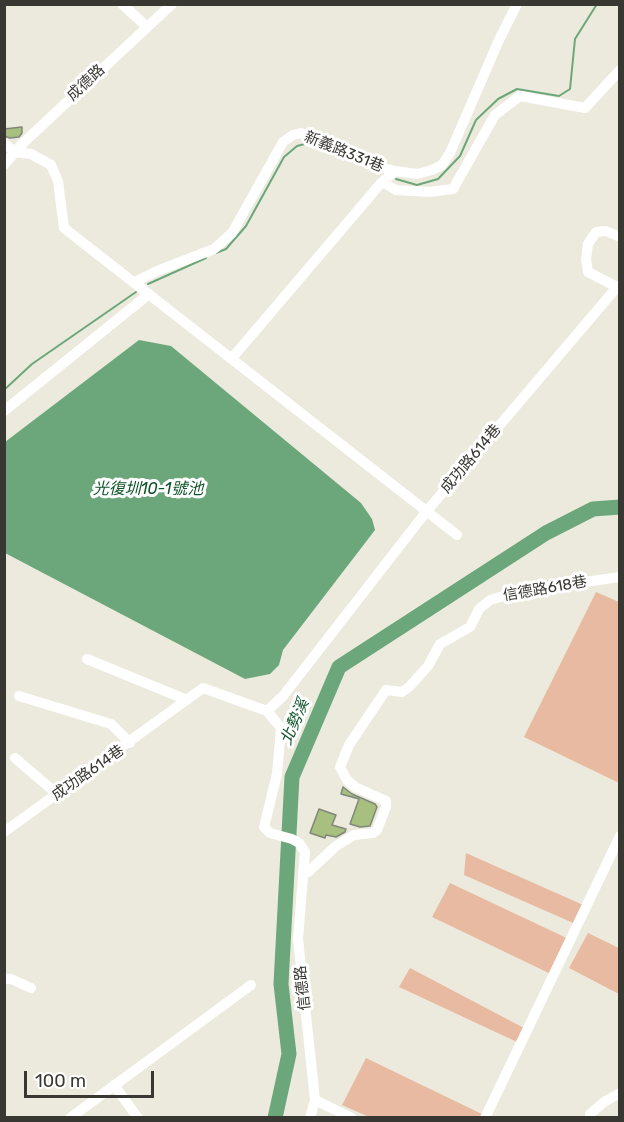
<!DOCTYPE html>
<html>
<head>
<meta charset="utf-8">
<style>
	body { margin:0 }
	#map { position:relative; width:624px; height:1122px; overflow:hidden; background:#eceadc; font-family:Rubik,sans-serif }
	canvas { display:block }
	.frame { position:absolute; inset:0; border:6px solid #383732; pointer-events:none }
	.scale { position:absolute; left:24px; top:1071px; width:130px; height:27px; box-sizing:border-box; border:3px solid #383732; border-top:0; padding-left:8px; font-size:18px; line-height:21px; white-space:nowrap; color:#383732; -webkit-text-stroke:4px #fff; paint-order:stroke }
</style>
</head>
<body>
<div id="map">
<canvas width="624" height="1122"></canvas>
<div class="frame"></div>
<div class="scale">100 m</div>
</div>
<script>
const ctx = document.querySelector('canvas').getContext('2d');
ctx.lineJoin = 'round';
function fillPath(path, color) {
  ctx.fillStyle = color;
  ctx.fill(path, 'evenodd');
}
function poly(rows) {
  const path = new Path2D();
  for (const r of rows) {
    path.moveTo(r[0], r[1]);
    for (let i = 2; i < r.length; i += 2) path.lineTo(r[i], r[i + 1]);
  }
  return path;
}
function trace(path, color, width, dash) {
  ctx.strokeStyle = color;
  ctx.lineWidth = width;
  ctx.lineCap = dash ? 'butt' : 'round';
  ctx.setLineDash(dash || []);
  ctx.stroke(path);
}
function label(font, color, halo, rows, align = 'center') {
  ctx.font = font + ' Rubik,"Noto Sans TC",sans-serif';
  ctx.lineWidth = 6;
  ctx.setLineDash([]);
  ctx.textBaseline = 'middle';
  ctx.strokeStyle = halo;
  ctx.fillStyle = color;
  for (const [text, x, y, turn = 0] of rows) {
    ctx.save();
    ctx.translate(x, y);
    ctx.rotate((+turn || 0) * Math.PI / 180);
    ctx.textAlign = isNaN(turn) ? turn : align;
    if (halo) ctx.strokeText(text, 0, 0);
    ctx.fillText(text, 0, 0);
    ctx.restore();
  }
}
fillPath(poly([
	[596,592,619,602,619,783,524,737],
	[466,853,581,904,591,904,580,926,464,875],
	[450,883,573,941,555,976,432,917],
	[588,933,619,948,619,994,569,968],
	[410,968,524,1028,517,1042,399,987],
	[366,1058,486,1116,369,1117,342,1105]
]), '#e9baa2');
fillPath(poly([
	[139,340,171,346,361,503,372,519,375,530,283,650,279,665,270,674,245,679,5,553,5,442]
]), '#6ca77b');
trace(poly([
	[396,179,417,185,438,179,460,156,476,120,498,99,517,89,559,96,570,89,575,39,597,4],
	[216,253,226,249,246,226,284,157,297,146,309,143,338,155],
	[148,284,206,258],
	[4,390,32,364,136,292]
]), '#6ca77b', 2);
trace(poly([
	[275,1118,289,1054,281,984,292,777,339,667,546,533,593,509,620,507]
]), '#6ca77b', 15);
const building = poly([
	[22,127,22,133,19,137,10,138,4,136,4,129,22,127],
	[343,787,352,794,375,804,377,807,370,826,360,827,350,824,359,799,341,794,343,787],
	[319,809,336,815,332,825,346,829,345,832,336,837,326,835,325,838,310,833,319,809]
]);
fillPath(building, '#a7c080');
trace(building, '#81867a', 1.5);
trace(poly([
	[122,4,147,27],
	[4,143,15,152,31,154,51,165,58,181,64,228,457,535],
	[4,165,21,145,172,4],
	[395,171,382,182,396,190,429,192,453,189,495,115,520,96,585,108,620,70],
	[135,282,157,271,214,249,232,233,283,142,293,135,301,133,310,136,369,164,395,171,417,174,432,170,442,165,450,153,499,40,517,4],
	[232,358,382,182],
	[4,411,149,294],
	[87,659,187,700],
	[19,696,111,724,130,743],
	[267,711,283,696,426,512,617,287,588,272,586,259,588,244,596,232,606,231,620,237],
	[15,758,57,794],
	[4,832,203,688,267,711,281,728,277,774,264,827,270,833,292,839,299,843,305,852,298,939,315,1100,310,1118],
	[304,872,308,872,336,846,354,835,373,833,377,830,386,807,386,801,355,787,347,780,340,767,349,745,386,690,402,692,409,687,428,666,440,644,470,627,479,609,490,600,520,591,620,577],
	[4,979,11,979,31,988],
	[114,1085,138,1118],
	[315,1100,352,1118],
	[590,1114,604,1102,620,1093],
	[70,1118,251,985],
	[485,1118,620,836]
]), '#fff', 10);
label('15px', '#383732', '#fff', [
	["成德路",86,83,-43],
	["新義路331巷",344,152,22],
	["成功路614巷",471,459,-50],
	["信德路618巷",545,589,-10],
	["成功路614巷",88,773,-35],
	["信德路",303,988,-96]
]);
label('italic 16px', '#0f542a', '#fff', [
	["光復圳10-1號池",148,489],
	["北勢溪",295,722,-67]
]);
</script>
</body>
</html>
